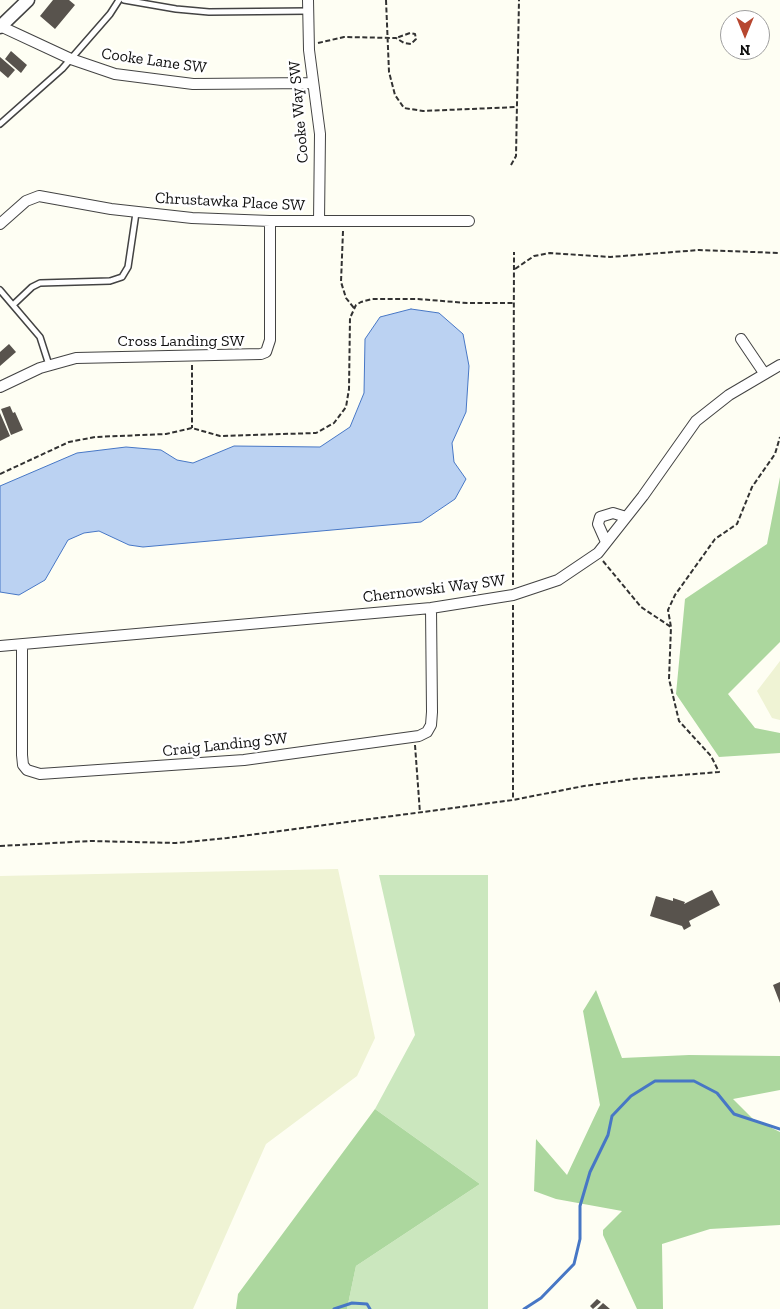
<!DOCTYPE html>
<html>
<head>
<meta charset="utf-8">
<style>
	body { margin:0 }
	#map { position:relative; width:780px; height:1309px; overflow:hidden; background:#fefef3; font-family:"Zilla Slab",serif }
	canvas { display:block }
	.north { position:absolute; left:720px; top:10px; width:50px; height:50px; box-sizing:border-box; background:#fff; border:1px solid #9f9f9f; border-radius:50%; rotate:180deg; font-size:14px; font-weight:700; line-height:20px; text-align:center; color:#101010 }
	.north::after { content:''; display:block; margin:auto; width:18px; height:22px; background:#b74730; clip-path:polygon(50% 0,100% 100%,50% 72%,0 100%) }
</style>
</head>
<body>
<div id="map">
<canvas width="780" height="1309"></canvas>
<div class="north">N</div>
</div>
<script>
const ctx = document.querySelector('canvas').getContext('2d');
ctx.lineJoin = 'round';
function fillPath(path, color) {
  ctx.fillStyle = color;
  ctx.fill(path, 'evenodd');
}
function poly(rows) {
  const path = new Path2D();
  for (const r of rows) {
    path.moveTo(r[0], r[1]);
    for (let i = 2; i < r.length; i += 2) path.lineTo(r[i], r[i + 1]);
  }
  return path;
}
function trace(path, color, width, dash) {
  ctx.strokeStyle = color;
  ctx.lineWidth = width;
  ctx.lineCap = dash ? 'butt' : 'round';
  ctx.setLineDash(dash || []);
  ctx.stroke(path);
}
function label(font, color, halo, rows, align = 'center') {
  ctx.font = font + ' "Zilla Slab",serif';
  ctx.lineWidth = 5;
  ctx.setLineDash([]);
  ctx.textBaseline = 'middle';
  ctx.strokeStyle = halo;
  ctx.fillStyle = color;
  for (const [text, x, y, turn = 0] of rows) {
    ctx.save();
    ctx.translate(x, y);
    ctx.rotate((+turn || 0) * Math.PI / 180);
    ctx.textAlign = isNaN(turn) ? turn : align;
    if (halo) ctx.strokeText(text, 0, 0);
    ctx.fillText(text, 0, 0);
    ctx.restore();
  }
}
fillPath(poly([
	[780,661,780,720,772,718,757,691],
	[338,869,375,1038,357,1076,266,1144,193,1309,0,1309,0,876]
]), '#eff3d4');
fillPath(poly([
	[379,875,488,875,488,1309,347,1309,356,1266,480,1184,375,1109,415,1035]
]), '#cbe7be');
fillPath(poly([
	[780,477,780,642,728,694,755,728,780,733,780,753,719,757,676,694,685,599,767,544],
	[596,990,622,1058,689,1055,780,1056,780,1090,733,1099,753,1119,780,1132,780,1225,710,1229,662,1244,663,1309,637,1309,603,1235,603,1230,622,1211,556,1199,534,1191,536,1139,567,1175,600,1105,583,1011],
	[375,1109,480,1184,356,1266,347,1309,236,1309,238,1294]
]), '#acd79e');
const water = poly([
	[411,309,439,313,463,334,469,366,466,412,452,443,454,462,466,479,455,499,421,522,143,547,129,545,99,531,84,533,68,540,45,580,19,595,0,592,0,486,77,453,126,447,161,450,177,460,193,463,234,446,320,447,350,427,364,393,365,339,380,317,411,309]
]);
fillPath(water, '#bbd2f2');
trace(water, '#4777c5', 1);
trace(poly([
	[334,1309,352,1303,367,1304,370,1309],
	[524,1309,541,1298,574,1264,580,1239,580,1206,590,1172,608,1135,612,1116,631,1096,655,1081,694,1081,717,1093,734,1114,780,1129]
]), '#4777c5', 3);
fillPath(poly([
	[53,0,69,0,75,5,55,29,40,16],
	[11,51,27,65,21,73,5,59],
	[0,57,15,70,8,78,0,71],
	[9,344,16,352,0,366,0,352],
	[10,406,13,413,15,412,23,430,11,435,1,409],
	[0,413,10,436,0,441],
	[712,890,720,905,689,921,691,926,684,930,682,926,650,916,656,896,673,901,673,898,685,902,684,904],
	[780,982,780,1003,773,985],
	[597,1299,601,1302,593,1309,590,1306],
	[603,1303,610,1309,597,1309]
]), '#58534d');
const service = poly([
	[124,0,176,9,209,12,308,11],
	[0,124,62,69,110,14,119,0],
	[0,290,40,337,49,365],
	[13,305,32,287,40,283,110,281,122,277,128,267,136,213]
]);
const minor = poly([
	[308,0,309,50,320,134,319,221],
	[0,26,71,59,115,74,193,84,312,83],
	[0,224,26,201,39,196,111,209,192,218,270,221,469,221],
	[741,339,764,373],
	[0,387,40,368,76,358,261,354,266,352,270,340,270,221],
	[606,542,598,524,600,517,613,513,626,517],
	[22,645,22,755,23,765,27,770,40,774,244,760,419,736,427,732,431,725,432,712,431,608],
	[0,646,431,608,513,595,558,580,598,553,643,496,696,421,729,395,780,365]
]);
const tertiary = poly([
	[0,27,28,0]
]);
trace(service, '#434343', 8);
trace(minor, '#434343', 12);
trace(tertiary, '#434343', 15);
trace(poly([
	[386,0,389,72,395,95,404,108,423,111,517,107],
	[318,43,344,37,396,38,404,43,411,44,416,39,415,34,410,33,396,38],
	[511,165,516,156,519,0],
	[343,231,341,282,346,298,354,308],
	[515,269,534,256,550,253,610,257,699,250,780,253],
	[192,365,192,428],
	[0,474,69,442,95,437,166,434,192,428,220,436,316,433,334,423,346,407,349,389,350,318,356,305,361,302,372,299,418,299,467,303,513,303],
	[603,561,641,607,671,627],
	[513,585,514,252],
	[513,605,513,800],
	[415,745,420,813],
	[0,846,90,841,176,843,227,838,513,800,584,786,633,779,719,772,711,756,679,721,669,679,671,627,668,610,675,595,715,539,737,524,752,487,775,454,780,437]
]), '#323232', 2, [5, 2.5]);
trace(service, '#fff', 5);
trace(minor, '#fff', 10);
trace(tertiary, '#fff', 12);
label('16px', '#101010', '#fff', [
	["Cooke Lane SW",154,61,8],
	["Cooke Way SW",299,112,-95],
	["Chrustawka Place SW",230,202,3],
	["Cross Landing SW",181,341],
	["Chernowski Way SW",434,589,-7],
	["Craig Landing SW",225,745,-6]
]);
</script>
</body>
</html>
